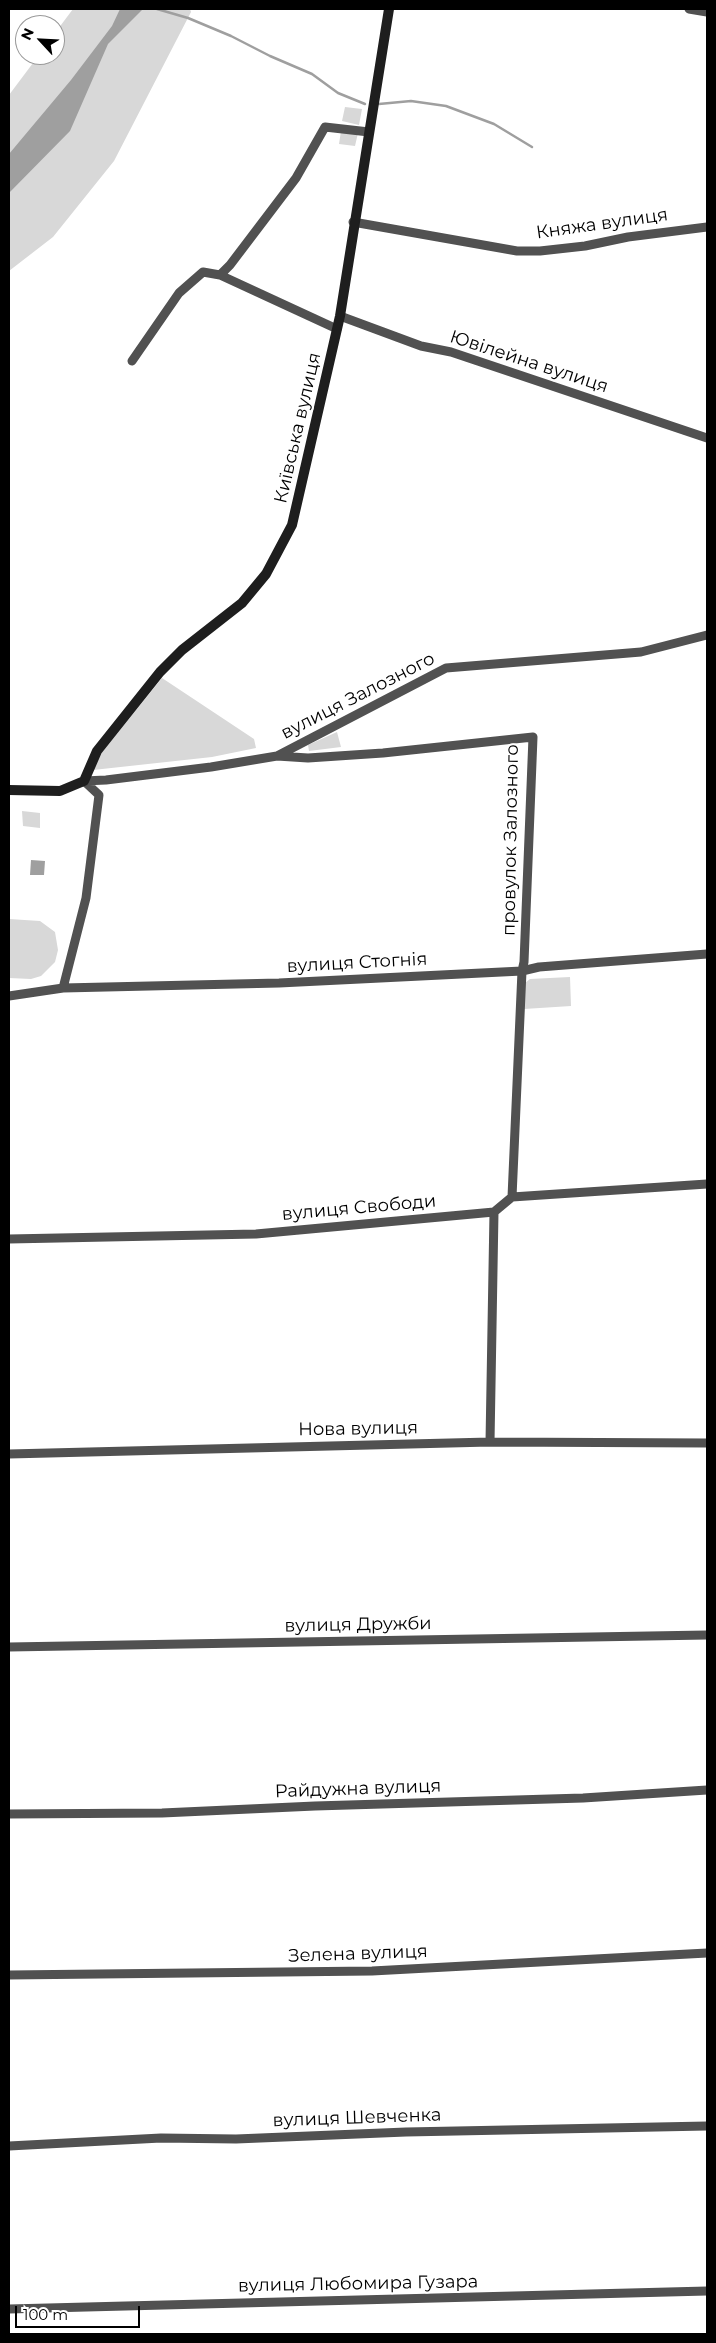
<!DOCTYPE html>
<html>
<head>
<meta charset="utf-8">
<style>
	body { margin:0 }
	#map { position:relative; width:716px; height:2343px; overflow:hidden; background:#fff; font-family:Montserrat,sans-serif }
	canvas { display:block }
	.frame { position:absolute; inset:0; border:10px solid #000; pointer-events:none }
	.north { position:absolute; left:15px; top:15px; width:50px; height:50px; box-sizing:border-box; background:#fff; border:1px solid #999; border-radius:50%; rotate:295deg; font-size:14px; font-weight:700; line-height:20px; text-align:center; color:#000 }
	.north::after { content:''; display:block; margin:auto; width:18px; height:22px; background:#000; clip-path:polygon(50% 0,100% 100%,50% 72%,0 100%) }
	.scale { position:absolute; left:15px; top:2306px; width:125px; height:22px; box-sizing:border-box; border:2px solid #000; border-top:0; padding-left:6px; font-size:15px; line-height:18px; white-space:nowrap; color:#000; -webkit-text-stroke:4px #fff; paint-order:stroke }
</style>
</head>
<body>
<div id="map">
<canvas width="716" height="2343"></canvas>
<div class="frame"></div>
<div class="north">N</div>
<div class="scale">100 m</div>
</div>
<script>
const ctx = document.querySelector('canvas').getContext('2d');
ctx.lineJoin = 'round';
function fillPath(path, color) {
  ctx.fillStyle = color;
  ctx.fill(path, 'evenodd');
}
function poly(rows) {
  const path = new Path2D();
  for (const r of rows) {
    path.moveTo(r[0], r[1]);
    for (let i = 2; i < r.length; i += 2) path.lineTo(r[i], r[i + 1]);
  }
  return path;
}
function trace(path, color, width, dash) {
  ctx.strokeStyle = color;
  ctx.lineWidth = width;
  ctx.lineCap = dash ? 'butt' : 'round';
  ctx.setLineDash(dash || []);
  ctx.stroke(path);
}
function label(font, color, halo, rows, align = 'center') {
  ctx.font = font + ' Montserrat,sans-serif';
  ctx.lineWidth = 4;
  ctx.setLineDash([]);
  ctx.textBaseline = 'middle';
  ctx.strokeStyle = halo;
  ctx.fillStyle = color;
  for (const [text, x, y, turn = 0] of rows) {
    ctx.save();
    ctx.translate(x, y);
    ctx.rotate((+turn || 0) * Math.PI / 180);
    ctx.textAlign = isNaN(turn) ? turn : align;
    if (halo) ctx.strokeText(text, 0, 0);
    ctx.fillText(text, 0, 0);
    ctx.restore();
  }
}
fillPath(poly([
	[73,9,190,9,191,12,114,161,53,237,9,271,9,95,39,55,55,55,55,33],
	[345,107,362,109,359,125,342,121],
	[341,131,358,133,355,146,339,144],
	[162,678,254,739,256,748,212,757,93,770,92,765],
	[337,732,341,747,309,751,308,745],
	[22,811,40,813,40,828,23,826],
	[9,919,40,921,55,932,58,950,55,962,41,976,31,979,9,978],
	[570,977,571,1006,524,1009,525,983,530,979]
]), '#d8d8d8');
fillPath(poly([
	[120,9,143,9,108,44,70,131,9,193,9,154,71,80,112,26],
	[31,860,45,861,44,875,30,875]
]), '#9f9f9f');
trace(poly([
	[157,9,188,18,231,36,270,56,312,74,338,93,365,104],
	[379,104,411,101,446,106,494,124,532,147]
]), '#9f9f9f', 2.5);
trace(poly([
	[689,9,707,12],
	[353,222,517,251,540,251,585,246,628,237,707,227],
	[220,275,337,329],
	[340,316,421,346,451,352,707,438],
	[132,361,179,293,203,272,220,275,230,265,296,178,325,127,369,132],
	[277,756,308,758,383,753,533,737,524,962,522,971,512,1197],
	[84,781,106,780,211,767,277,756,446,668,641,652,707,635],
	[63,988,86,898,99,795,84,781],
	[9,996,63,988,279,983,522,971,539,967,707,954],
	[9,1239,256,1234,494,1212,512,1197,707,1184],
	[490,1442,494,1212],
	[9,1454,490,1442,707,1443],
	[9,1647,707,1635],
	[9,1814,162,1813,315,1806,583,1798,707,1790],
	[9,1975,372,1971,707,1953],
	[9,2146,161,2138,236,2139,406,2132,707,2126],
	[9,2309,707,2291]
]), '#515151', 9);
trace(poly([
	[9,790,60,791,84,781,97,751,160,672,182,650,242,603,266,574,292,525,340,316,389,9]
]), '#1e1e1e', 10);
label('18px', '#000', '#fff', [
	["Княжа вулиця",602,224,-8],
	["Ювілейна вулиця",529,362,18],
	["Київська вулиця",298,428,-77],
	["вулиця Залозного",358,696,-27],
	["провулок Залозного",511,840,-89],
	["вулиця Стогнія",357,963,-3],
	["вулиця Свободи",359,1208,-5],
	["Нова вулиця",358,1429,-1],
	["вулиця Дружби",358,1625,-1],
	["Райдужна вулиця",358,1789,-2],
	["Зелена вулиця",358,1954,-2],
	["вулиця Шевченка",357,2118,-2],
	["вулиця Любомира Гузара",358,2284,-1]
]);
</script>
</body>
</html>
